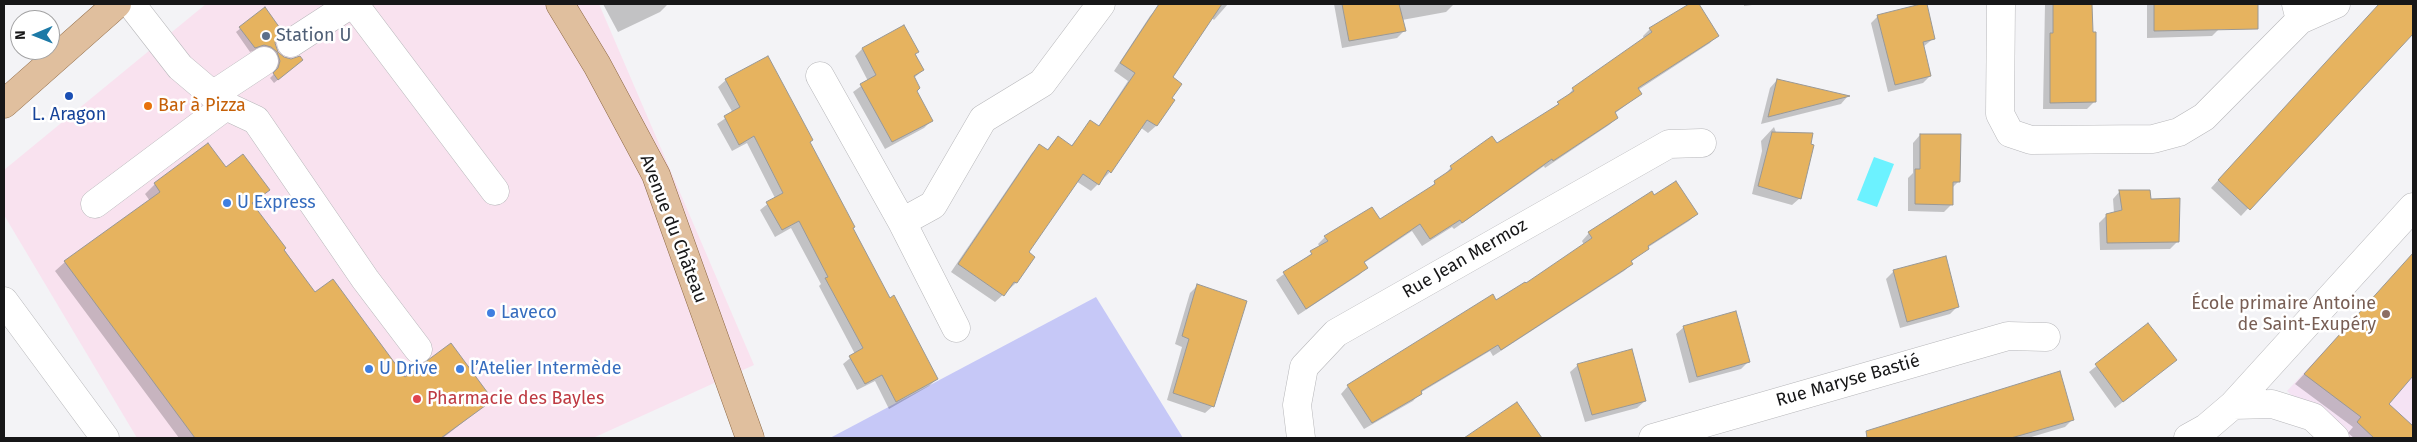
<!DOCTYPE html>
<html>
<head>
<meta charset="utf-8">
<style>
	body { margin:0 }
	#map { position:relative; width:2417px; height:442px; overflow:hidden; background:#f3f3f6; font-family:"Fira Sans",sans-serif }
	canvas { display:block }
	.frame { position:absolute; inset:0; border:5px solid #171718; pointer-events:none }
	.north { position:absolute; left:10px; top:10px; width:50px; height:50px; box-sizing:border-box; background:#fff; border:1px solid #a2a2a3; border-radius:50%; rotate:269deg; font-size:14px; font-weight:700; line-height:20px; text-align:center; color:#171718 }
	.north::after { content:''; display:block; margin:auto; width:18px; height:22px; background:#1d7aa7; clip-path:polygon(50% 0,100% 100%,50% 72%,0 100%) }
</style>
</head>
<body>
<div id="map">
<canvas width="2417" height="442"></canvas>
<div class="frame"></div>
<div class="north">N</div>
</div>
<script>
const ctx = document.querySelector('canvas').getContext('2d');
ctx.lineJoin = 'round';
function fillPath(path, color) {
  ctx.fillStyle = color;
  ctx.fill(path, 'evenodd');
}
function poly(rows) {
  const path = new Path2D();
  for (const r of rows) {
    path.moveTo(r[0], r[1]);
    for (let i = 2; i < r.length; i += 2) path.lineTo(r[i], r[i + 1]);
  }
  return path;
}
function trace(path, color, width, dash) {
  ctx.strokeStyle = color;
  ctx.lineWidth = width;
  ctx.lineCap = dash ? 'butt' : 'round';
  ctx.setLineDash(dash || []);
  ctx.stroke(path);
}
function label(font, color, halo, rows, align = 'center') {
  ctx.font = font + ' "Fira Sans",sans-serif';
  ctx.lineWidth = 5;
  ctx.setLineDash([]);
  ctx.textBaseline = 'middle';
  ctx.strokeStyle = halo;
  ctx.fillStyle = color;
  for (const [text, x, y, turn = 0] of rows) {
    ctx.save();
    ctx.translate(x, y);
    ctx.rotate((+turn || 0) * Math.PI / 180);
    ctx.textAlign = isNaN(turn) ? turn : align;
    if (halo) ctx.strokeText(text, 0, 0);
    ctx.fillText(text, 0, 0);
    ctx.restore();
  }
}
fillPath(poly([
	[206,4,599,4,754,365,593,438,137,438,4,215,4,170]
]), '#f9e2ef');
fillPath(poly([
	[2413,255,2413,438,2338,438,2287,391]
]), '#f5e3f4');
fillPath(poly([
	[1096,297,1183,438,830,438]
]), '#c6c8f7');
fillPath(poly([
	[1874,157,1894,164,1877,207,1857,200]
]), '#6cf2ff');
fillPath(poly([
	[603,4,667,4,667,5,660,12,618,32],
	[1164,4,1228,4,1214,20,1211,17,1172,77,1171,98,1174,100,1156,126,1148,133,1140,127,1110,172,1091,191,1076,181,1027,253,1033,257,1016,283,995,302,951,272,1032,153,1040,146,1046,151,1058,137,1071,146,1090,122,1098,127,1128,81,1114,71,1150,16,1157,9,1159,11],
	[1334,4,1453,4,1453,5,1446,12,1402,20,1404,31,1397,38,1342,48],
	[1691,4,1697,4,1717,35,1710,43,1638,90,1641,94,1614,114,1617,118,1609,125,1545,168,1544,166,1454,229,1452,227,1422,246,1412,231,1364,263,1366,268,1359,275,1298,315,1276,280,1320,247,1318,244,1325,237,1379,221,1427,190,1444,176,1451,167,1492,138,1496,145,1550,110,1566,98,1573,89,1644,39,1643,36,1650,29],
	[1744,4,1760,4,1744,6],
	[1926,4,1934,38,1923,47,1930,76,1923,83,1888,92,1871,23,1878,16],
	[2045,4,2091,4,2095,101,2087,109,2043,109],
	[2147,4,2219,4,2219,29,2212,36,2147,38],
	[2380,4,2413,4,2413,31,2241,216,2211,188],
	[264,9,276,36,274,43,277,53,283,58,302,60,274,83,270,78,275,73,276,65,259,49,250,52,236,32],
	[903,27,923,70,914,78,916,91,931,121,924,128,885,149,853,92,868,81,855,56,862,49],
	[726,80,809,142,890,300,937,379,929,386,889,409,875,381,857,390,843,364,855,354,819,286,821,284,791,228,775,237,760,210,775,198,747,143,732,151,717,124,733,113,718,87],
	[1777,80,1847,97,1841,104,1761,124,1770,88],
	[1774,127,1800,198,1792,205,1752,194,1762,151,1761,141],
	[1920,135,1959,181,1952,188,1952,204,1944,212,1908,211,1908,178,1913,173,1913,143],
	[208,145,225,168,268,190,252,204,315,293,405,378,491,400,443,438,365,438,359,429,347,438,179,438,55,271,65,262,150,201,145,194,155,184],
	[2120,191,2150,200,2177,242,2170,249,2100,250,2099,223,2107,215,2114,213,2113,199],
	[1654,197,1697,214,1689,221,1647,248,1631,262,1632,264,1624,271,1493,356,1490,351,1420,393,1413,401,1364,429,1341,394,1348,386,1492,296,1496,301,1526,285,1584,245,1582,241,1589,233],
	[2413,254,2413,375,2387,404,2413,427,2413,438,2354,438,2348,433,2353,427,2295,384],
	[1894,271,1957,307,1950,314,1900,328,1886,279],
	[1197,286,1213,406,1205,413,1167,400,1182,347,1175,344,1190,293],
	[2148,325,2176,360,2115,408,2089,372],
	[1684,327,1748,362,1741,369,1689,383,1676,334],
	[1578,365,1645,401,1637,408,1585,422,1570,372],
	[1516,404,1540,438,1468,438,1472,434],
	[2073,419,2065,427,2028,438,1909,438,1906,426]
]), '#0003');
const building = poly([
	[1159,4,1222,4,1173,77,1182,84,1172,98,1175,100,1157,126,1147,120,1111,173,1108,170,1099,185,1083,174,1029,252,1035,257,1017,283,1014,282,1004,296,958,264,1039,144,1048,150,1058,136,1072,146,1090,120,1099,126,1135,73,1120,63,1159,4],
	[1342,4,1399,4,1406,31,1349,41,1342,4],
	[1689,4,1699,4,1719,36,1638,88,1642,94,1615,112,1618,118,1553,161,1552,159,1462,223,1460,220,1430,239,1420,224,1364,262,1368,268,1306,309,1283,272,1312,254,1310,251,1328,241,1324,236,1372,207,1380,219,1435,184,1434,181,1452,169,1450,166,1492,136,1497,143,1559,104,1557,102,1574,91,1572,88,1652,32,1649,28,1689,4],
	[1921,4,1927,4,1935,39,1923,42,1931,76,1895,85,1877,15,1921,4],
	[2053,4,2092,4,2093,32,2096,32,2096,102,2050,103,2050,33,2053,33,2053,4],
	[2154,4,2258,4,2258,29,2154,31,2154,4],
	[2379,4,2413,4,2413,34,2250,210,2218,180,2379,4],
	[265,7,282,31,277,36,275,43,278,52,284,57,291,59,300,56,303,60,278,80,273,73,278,68,280,61,277,52,271,47,264,45,255,48,239,27,265,7],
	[904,25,919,52,915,54,924,70,914,76,920,88,917,91,933,121,892,142,860,84,876,75,862,48,904,25],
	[768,56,813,140,810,142,855,227,853,228,890,298,894,295,938,379,896,402,882,375,865,384,849,356,863,348,825,278,828,277,799,221,782,230,766,202,783,193,754,136,739,145,724,116,740,107,725,79,768,56],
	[1777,79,1850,96,1768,117,1777,79],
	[1772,132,1813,133,1811,144,1814,145,1801,199,1758,186,1772,132],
	[1920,134,1961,134,1960,182,1953,182,1953,205,1915,204,1915,169,1920,169,1920,134],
	[208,143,226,167,243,154,270,190,252,203,286,248,284,250,315,292,333,279,405,377,451,343,493,400,441,438,195,438,64,261,160,192,154,183,208,143],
	[1676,181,1698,214,1648,246,1649,249,1631,261,1633,264,1501,350,1498,345,1421,391,1422,394,1372,423,1347,385,1493,294,1496,300,1525,282,1526,283,1592,238,1588,232,1652,191,1654,195,1676,181],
	[2119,190,2150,190,2151,199,2180,198,2179,242,2107,243,2106,214,2122,210,2119,190],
	[2413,253,2413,376,2389,404,2413,426,2413,438,2374,438,2357,422,2361,417,2304,374,2413,253],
	[1946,256,1959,307,1907,322,1893,270,1946,256],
	[1197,284,1247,301,1214,407,1173,393,1189,339,1182,336,1197,284],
	[1736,311,1750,362,1697,377,1683,326,1736,311],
	[2148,323,2177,360,2123,402,2095,364,2148,323],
	[1632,349,1646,401,1592,415,1577,364,1632,349],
	[2060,371,2074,420,2011,438,1867,438,1866,431,2060,371],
	[1517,402,1542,438,1464,438,1517,402]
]);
fillPath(building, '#e6b35f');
trace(building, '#999896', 1);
const minor = poly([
	[131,4,180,67,226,106,256,120,365,279,418,349],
	[354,4,495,191],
	[2001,4,2000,114,2010,133,2031,140,2153,139,2179,132,2204,117,2300,20],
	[2296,4,2300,20,2336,4],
	[291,43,351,4],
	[820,76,902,222,933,205,983,119,1042,83,1101,4],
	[214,94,264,61],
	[95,204,226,106],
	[902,222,956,328],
	[4,301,105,438],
	[2233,405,2272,404,2313,417,2335,438],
	[1301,438,1297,405,1304,367,1336,333,1669,144,1702,143],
	[1653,438,2008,336,2046,337],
	[2188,438,2206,428,2233,405,2413,207]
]);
const major = poly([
	[560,4,597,65,656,175,750,438],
	[4,104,117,4]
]);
trace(minor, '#b7b7ba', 29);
trace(major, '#8c6845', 29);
trace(minor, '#fff', 28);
trace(major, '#e0bf9e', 28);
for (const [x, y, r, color] of [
	[266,36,5,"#5c6f8a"],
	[69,96,5,"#1a4fb4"],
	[148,106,5,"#e8710a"],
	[227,203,5,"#3f7fe0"],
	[491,313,5,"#3f7fe0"],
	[2386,314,5,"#8d6e63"],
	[369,369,5,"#3f7fe0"],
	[460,369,5,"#3f7fe0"],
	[417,399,5,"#e0444e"]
]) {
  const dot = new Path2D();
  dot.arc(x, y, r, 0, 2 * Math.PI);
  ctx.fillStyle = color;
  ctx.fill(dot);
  trace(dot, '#fff', 2);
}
label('18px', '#4e5e75', '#fff', [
	["Station U",276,36]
], 'left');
label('18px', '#c56008', '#fff', [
	["Bar à Pizza",158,106]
], 'left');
label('18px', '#164399', '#fff', [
	["L. Aragon",69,115]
]);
label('18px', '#366cbe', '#fff', [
	["U Express",237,203],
	["Laveco",501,313],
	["U Drive",379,369],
	["l’Atelier Intermède",470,369]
], 'left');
label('18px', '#171718', '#fff', [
	["Avenue du Château",673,229,69],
	["Rue Jean Mermoz",1465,259,-30],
	["Rue Maryse Bastié",1848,381,-16]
]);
label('18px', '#785e54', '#fff', [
	["École primaire Antoine",2376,304],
	["de Saint-Exupéry",2376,325]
], 'right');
label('18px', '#be3a42', '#fff', [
	["Pharmacie des Bayles",427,399]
], 'left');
</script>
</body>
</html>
